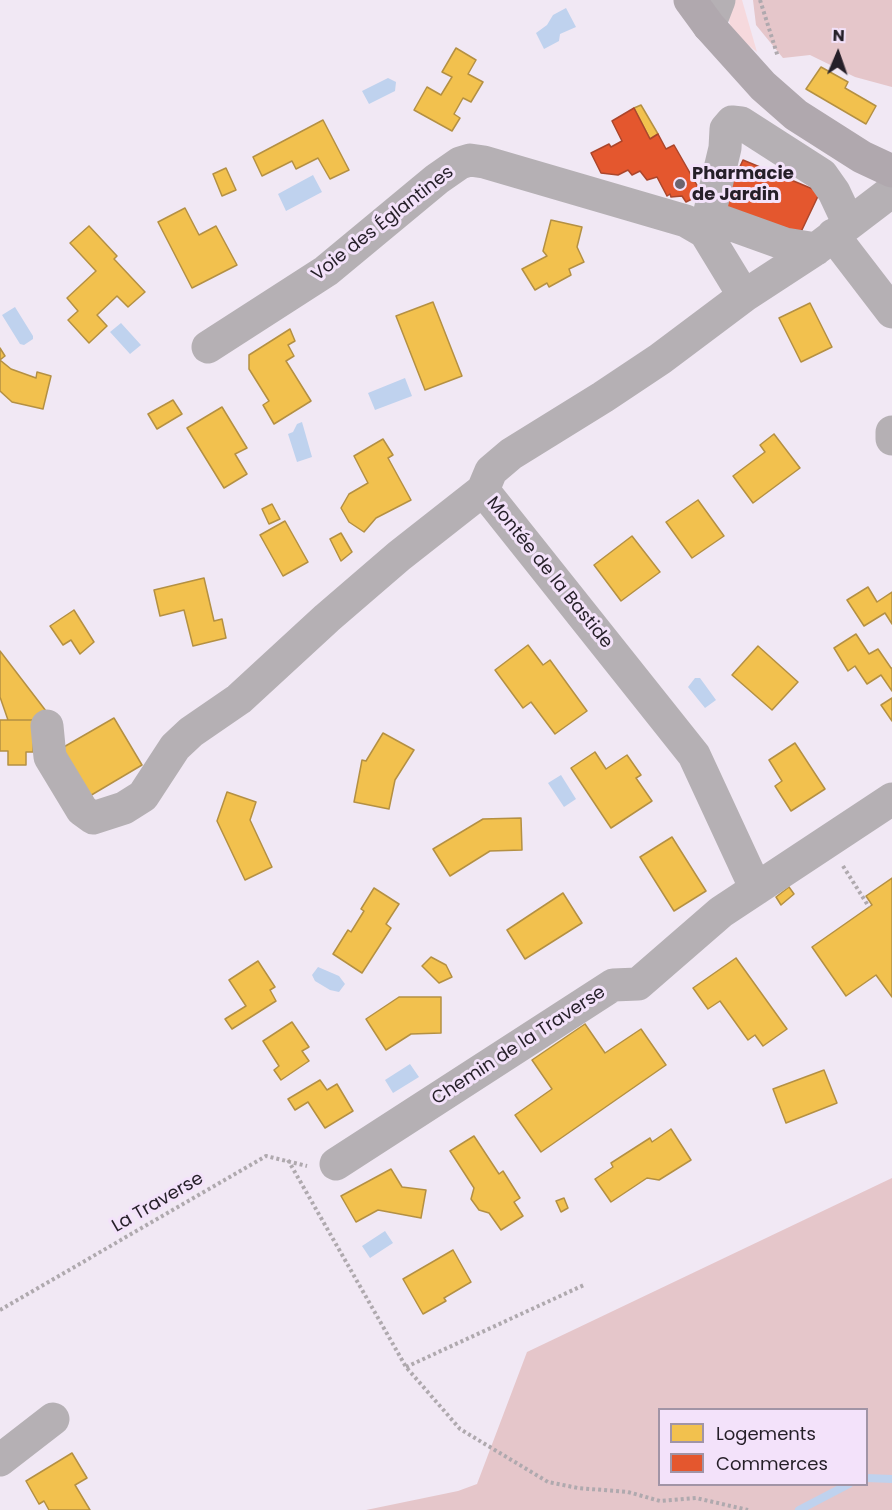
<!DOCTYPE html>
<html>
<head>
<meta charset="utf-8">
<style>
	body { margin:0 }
	#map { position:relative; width:892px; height:1510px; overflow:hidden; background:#f1e8f4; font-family:Poppins,sans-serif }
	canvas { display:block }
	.legend { position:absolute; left:658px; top:1408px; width:210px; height:78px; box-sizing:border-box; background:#f3e2fa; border:2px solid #a194a6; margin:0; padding:8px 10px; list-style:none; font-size:18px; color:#251f28 }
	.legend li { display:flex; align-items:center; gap:12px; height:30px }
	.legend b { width:30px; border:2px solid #a194a6 }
	.north { position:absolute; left:808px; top:24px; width:60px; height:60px; -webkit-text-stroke:4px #f3e2fa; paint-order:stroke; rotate:2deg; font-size:16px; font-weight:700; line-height:24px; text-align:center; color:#251f28 }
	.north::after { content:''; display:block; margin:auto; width:21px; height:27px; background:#251f28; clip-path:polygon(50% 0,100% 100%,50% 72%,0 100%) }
</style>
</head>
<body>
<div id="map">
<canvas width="892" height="1510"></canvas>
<ul class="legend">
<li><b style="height:16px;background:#f2c14e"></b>Logements</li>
<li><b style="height:16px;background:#e4572e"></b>Commerces</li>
</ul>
<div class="north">N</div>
</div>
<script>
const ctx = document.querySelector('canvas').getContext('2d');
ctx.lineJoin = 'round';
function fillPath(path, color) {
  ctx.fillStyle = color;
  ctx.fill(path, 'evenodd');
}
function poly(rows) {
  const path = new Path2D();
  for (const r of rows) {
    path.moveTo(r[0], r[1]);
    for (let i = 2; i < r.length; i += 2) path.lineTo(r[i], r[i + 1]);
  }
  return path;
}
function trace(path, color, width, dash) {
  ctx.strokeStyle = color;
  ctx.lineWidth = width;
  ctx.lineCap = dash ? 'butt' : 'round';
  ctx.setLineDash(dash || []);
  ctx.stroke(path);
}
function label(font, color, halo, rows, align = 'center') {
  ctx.font = font + ' Poppins,sans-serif';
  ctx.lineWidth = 6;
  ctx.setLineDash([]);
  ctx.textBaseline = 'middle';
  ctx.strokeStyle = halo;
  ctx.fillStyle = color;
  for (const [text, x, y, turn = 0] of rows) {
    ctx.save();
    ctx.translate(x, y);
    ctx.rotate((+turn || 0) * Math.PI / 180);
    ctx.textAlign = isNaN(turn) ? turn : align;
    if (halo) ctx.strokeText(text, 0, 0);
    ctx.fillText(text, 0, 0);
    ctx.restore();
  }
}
fillPath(poly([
	[731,0,742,0,757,52,737,36,730,25,728,15]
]), '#f6d9dd');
fillPath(poly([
	[753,0,892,0,892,87,855,77,810,55,783,58,756,25],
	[892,1178,892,1510,366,1510,458,1491,477,1484,527,1352],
	[660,1410,866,1410,866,1484,660,1484]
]), '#e5c6ca');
fillPath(poly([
	[566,8,576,27,560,34,559,41,544,49,536,33,547,25,553,15],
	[388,78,396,82,395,91,369,104,362,91],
	[313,175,322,192,286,211,278,194],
	[15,307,33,336,33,339,24,345,20,344,2,315],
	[121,323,141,345,130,354,110,332],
	[405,378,412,396,375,410,368,393],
	[302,422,312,457,297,462,288,434,293,432,297,424],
	[695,678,700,678,716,700,705,708,688,687],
	[561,775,576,799,564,807,548,783],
	[318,967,339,976,345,984,339,992,330,990,315,981,312,975],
	[410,1064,419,1077,393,1093,385,1080],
	[385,1231,393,1243,370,1258,362,1246]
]), '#bfd2ee');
const homes = poly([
	[456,48,476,60,468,74,483,82,471,102,463,98,454,114,460,118,452,131,414,110,427,87,441,95,452,77,442,72,456,48],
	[821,67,848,82,845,88,876,106,866,124,806,89,821,67],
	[641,105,658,134,650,139,634,108,641,105],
	[323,120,349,170,330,179,318,158,296,169,292,161,262,176,253,157,323,120],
	[226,168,236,190,222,196,213,174,226,168],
	[185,208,199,235,216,226,237,265,192,288,158,222,185,208],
	[551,220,582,227,577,247,584,262,569,269,571,275,549,287,547,283,535,290,522,269,547,256,543,251,551,220],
	[89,226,117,256,114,259,145,292,128,307,117,296,97,315,107,326,89,343,68,320,78,311,67,298,96,271,70,243,89,226],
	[433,302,462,376,425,390,396,316,433,302],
	[810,303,832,347,801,362,779,318,810,303],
	[290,329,295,341,288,345,294,356,286,361,311,401,274,424,263,405,269,401,249,369,249,355,290,329],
	[0,348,5,356,0,360,11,369,36,378,37,372,51,376,43,409,12,402,0,391,0,348],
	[173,400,182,414,157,429,148,414,173,400],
	[222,407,247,448,235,454,247,474,224,488,187,428,222,407],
	[774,434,800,468,753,503,733,476,765,452,760,445,774,434],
	[383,439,393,455,388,458,411,500,376,518,364,532,349,522,341,508,349,494,368,483,354,456,383,439],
	[698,500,724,536,692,558,666,522,698,500],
	[272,504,280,519,269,524,262,509,272,504],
	[285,521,308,562,283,576,260,535,285,521],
	[341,533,352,552,341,561,330,539,341,533],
	[632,536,660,572,621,601,594,565,632,536],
	[204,578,214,621,222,619,226,638,193,646,184,610,160,616,154,590,204,578],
	[868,587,877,602,892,592,892,624,885,613,864,626,847,600,868,587],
	[74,610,94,642,80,654,71,640,63,645,50,626,74,610],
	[856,634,869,654,878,649,891,668,892,668,892,691,881,675,867,684,855,666,848,671,834,648,856,634],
	[528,645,543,665,550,660,587,711,555,734,531,702,523,708,495,670,528,645],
	[758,646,798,682,772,710,732,675,758,646],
	[0,651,46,711,34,720,8,720,0,697,0,651],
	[892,698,892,721,881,705,892,698],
	[114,718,142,765,83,800,62,748,114,718],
	[0,720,34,720,33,752,26,752,26,765,8,765,8,751,0,751,0,720],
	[383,733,414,750,395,780,389,809,354,802,362,760,366,761,383,733],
	[795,743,825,789,791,811,775,786,782,781,769,760,795,743],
	[595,752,606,769,627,755,641,775,636,778,652,801,611,828,571,768,595,752],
	[227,792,256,802,250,820,272,867,245,880,217,821,227,792],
	[521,818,522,850,490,851,450,876,433,849,483,819,521,818],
	[672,837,706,891,674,911,640,857,672,837],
	[892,878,892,997,876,975,846,996,812,947,872,905,866,896,892,878],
	[789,887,794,894,781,905,776,897,789,887],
	[374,888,399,904,386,924,391,928,362,973,333,954,348,930,351,932,364,911,361,909,374,888],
	[563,893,582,923,525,959,507,930,563,893],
	[431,957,446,965,452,977,439,983,422,966,431,957],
	[736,958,787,1029,763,1046,755,1035,748,1040,720,1001,708,1009,693,988,736,958],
	[258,961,275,987,270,990,276,1001,232,1029,225,1019,246,1006,229,980,258,961],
	[399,997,441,997,441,1033,411,1034,386,1050,366,1019,399,997],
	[292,1022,309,1047,302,1051,309,1061,281,1080,274,1070,279,1066,263,1041,292,1022],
	[585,1024,605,1053,641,1029,666,1065,541,1152,515,1115,552,1089,532,1060,585,1024],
	[824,1070,837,1103,786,1123,773,1089,824,1070],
	[320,1080,327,1090,337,1084,353,1111,325,1128,308,1102,295,1110,288,1099,320,1080],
	[671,1129,691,1160,659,1180,647,1178,611,1202,595,1179,613,1167,611,1163,650,1138,652,1142,671,1129],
	[474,1136,499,1174,503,1171,520,1198,514,1202,523,1216,501,1230,489,1213,479,1210,471,1199,474,1188,450,1151,474,1136],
	[391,1169,402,1187,426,1190,421,1218,378,1210,356,1222,341,1196,391,1169],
	[564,1198,568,1208,561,1212,556,1201,564,1198],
	[453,1250,471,1282,444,1298,446,1301,423,1314,403,1279,453,1250],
	[72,1453,87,1478,75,1485,90,1510,49,1510,44,1501,39,1504,26,1481,72,1453]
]);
fillPath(homes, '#f2c14e');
trace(homes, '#b49043', 1.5);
const shops = poly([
	[634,108,650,139,658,134,666,149,674,145,702,194,686,202,682,196,671,197,670,194,667,196,657,177,647,180,640,171,632,175,628,170,618,175,601,173,591,153,609,144,611,147,622,141,612,121,634,108],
	[743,160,820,192,800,234,722,206,743,160]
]);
fillPath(shops, '#e4572e');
trace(shops, '#ab462c', 1.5);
trace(poly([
	[866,1478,892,1479],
	[799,1510,849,1484]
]), '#bfd2ee', 8);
trace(poly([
	[760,0,778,57],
	[843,866,869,907],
	[288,1160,406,1367,460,1429,548,1482,578,1488,628,1492,660,1501,696,1498,748,1510],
	[0,1310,266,1156,307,1166],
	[406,1367,584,1285]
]), '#afa9ae', 4, [3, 3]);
trace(poly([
	[709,26,719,0],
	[705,232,725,148,726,129,732,122,741,123,822,175,834,192,849,224],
	[705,232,721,221,785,244,816,249],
	[833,235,892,312],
	[208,347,326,271,437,179,460,163,470,160,484,162,686,221,705,232,744,296],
	[892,432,892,439],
	[47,726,50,757,82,810,93,818,124,808,143,796,175,747,191,732,239,699,327,618,399,556,483,490],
	[756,889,694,755,483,490,491,471,511,454,603,397,660,359,744,296,816,249,892,191],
	[336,1164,613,985,638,984,721,912,892,799],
	[0,1460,53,1419]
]), '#b5b0b4', 33);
trace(poly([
	[690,0,709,26,763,86,796,115,862,157,892,171]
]), '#b0a8ae', 33);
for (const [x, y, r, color] of [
	[680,184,6,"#6c656f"]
]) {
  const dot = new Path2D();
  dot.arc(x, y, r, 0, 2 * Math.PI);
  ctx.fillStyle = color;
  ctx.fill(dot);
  trace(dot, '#f3e2fa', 2);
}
label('bold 18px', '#251f28', '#f3e2fa', [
	["Pharmacie",692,174],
	["de Jardin",692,195]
], 'left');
label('18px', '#251f28', '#f3e2fa', [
	["Voie des Églantines",383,224,-38],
	["Montée de la Bastide",549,573,51],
	["Chemin de la Traverse",519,1046,-33],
	["La Traverse",158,1203,-30]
]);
</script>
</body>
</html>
